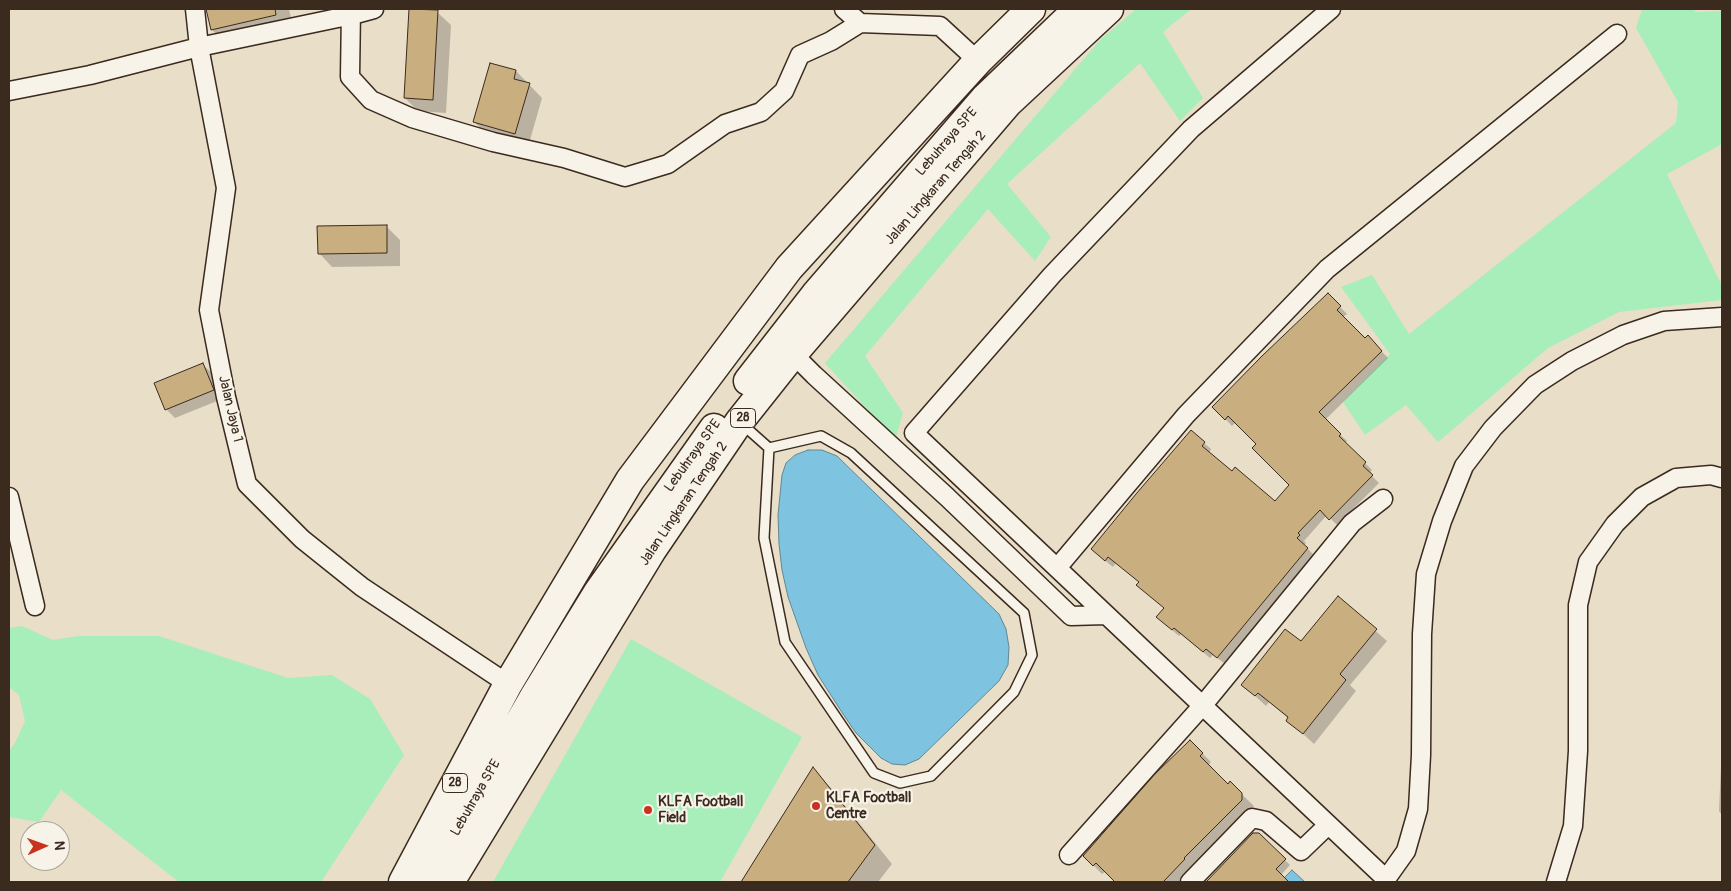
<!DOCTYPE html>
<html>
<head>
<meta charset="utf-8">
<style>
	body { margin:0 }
	#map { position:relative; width:1731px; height:891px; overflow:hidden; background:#e9dec8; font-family:Pangolin,sans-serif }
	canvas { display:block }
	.frame { position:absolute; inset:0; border:10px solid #3b2a1e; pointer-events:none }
	.north { position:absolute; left:20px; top:821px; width:50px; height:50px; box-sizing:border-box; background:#f7f3e8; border:1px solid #aca397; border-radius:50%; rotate:88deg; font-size:14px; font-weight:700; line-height:20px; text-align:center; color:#3b2a1e }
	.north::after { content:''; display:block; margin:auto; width:18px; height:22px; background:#c8321e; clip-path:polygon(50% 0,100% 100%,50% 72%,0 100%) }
</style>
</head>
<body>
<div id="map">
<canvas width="1731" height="891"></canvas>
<div class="frame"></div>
<div class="north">N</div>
</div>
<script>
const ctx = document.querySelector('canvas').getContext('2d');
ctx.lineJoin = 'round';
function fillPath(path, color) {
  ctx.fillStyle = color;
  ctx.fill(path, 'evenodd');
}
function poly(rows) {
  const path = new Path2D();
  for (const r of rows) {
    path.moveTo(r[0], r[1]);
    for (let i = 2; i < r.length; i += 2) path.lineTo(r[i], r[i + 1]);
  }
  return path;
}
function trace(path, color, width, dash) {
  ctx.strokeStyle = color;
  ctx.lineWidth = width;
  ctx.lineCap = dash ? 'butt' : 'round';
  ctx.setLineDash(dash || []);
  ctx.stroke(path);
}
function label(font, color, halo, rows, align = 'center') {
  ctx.font = font + ' Pangolin,sans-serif';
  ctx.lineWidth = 4.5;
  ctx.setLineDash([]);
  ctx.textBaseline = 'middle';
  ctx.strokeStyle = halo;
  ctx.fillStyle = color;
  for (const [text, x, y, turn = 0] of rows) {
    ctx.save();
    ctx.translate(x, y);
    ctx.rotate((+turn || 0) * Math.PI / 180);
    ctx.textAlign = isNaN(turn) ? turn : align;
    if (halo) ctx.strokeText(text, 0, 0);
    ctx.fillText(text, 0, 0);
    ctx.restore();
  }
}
fillPath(poly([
	[1136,9,1191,9,1163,32,1203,98,1180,121,1140,63,1007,184,1051,237,1035,261,988,209,865,356,903,413,895,440,825,363,1100,40],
	[1642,9,1694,9,1695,12,1722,11,1722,144,1667,174,1722,286,1722,300,1619,312,1548,348,1438,442,1406,405,1365,435,1343,402,1390,354,1341,287,1372,275,1409,334,1676,123,1678,102,1636,28],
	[22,626,53,640,78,636,159,636,288,678,332,675,370,699,404,755,321,882,179,882,61,790,39,822,9,817,9,751,15,743,25,721,19,695,9,687,9,628],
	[631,639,802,737,720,882,493,882]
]), '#a7eebb');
const water = poly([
	[808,450,822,450,837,456,999,614,1006,629,1009,647,1008,665,999,681,919,759,905,765,892,764,881,758,856,733,843,714,818,675,806,648,788,597,782,570,779,544,778,515,782,475,786,463,795,455,808,450],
	[1292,870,1305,882,1280,882,1292,870]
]);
fillPath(water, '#7ec3df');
trace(water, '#638692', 1);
fillPath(poly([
	[207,9,289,9,293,27,226,43,212,30],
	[437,12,451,25,446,113,418,111,405,98],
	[491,64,516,71,542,98,528,147,488,135,474,122],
	[387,227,400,240,400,266,332,267,319,253],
	[1328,295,1347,314,1343,317,1365,340,1368,337,1388,358,1325,420,1347,441,1345,443,1372,470,1369,473,1379,483,1337,525,1327,515,1304,541,1306,543,1304,545,1314,555,1224,663,1213,655,1210,658,1181,634,1179,636,1165,624,1165,608,1140,583,1116,563,1113,567,1099,556,1204,443,1211,449,1209,453,1232,473,1275,502,1291,485,1258,444,1236,422,1232,426,1214,407],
	[203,365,212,373,222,399,175,418,166,409],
	[1338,598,1387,641,1350,685,1356,691,1314,744,1288,720,1289,719,1269,702,1266,706,1242,684,1301,643],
	[1190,741,1211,762,1208,766,1228,786,1230,783,1254,806,1179,882,1117,882,1106,871,1102,874,1084,856],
	[1722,743,1722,815,1719,811],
	[813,769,830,787,892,864,878,882,743,882],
	[1256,832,1290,865,1281,875,1288,882,1208,882]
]), '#0003');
const building = poly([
	[206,9,275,9,276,15,211,30,206,9],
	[409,9,438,10,433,100,404,98,409,9],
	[490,63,516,70,514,79,530,83,515,134,473,122,490,63],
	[387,225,387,253,318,254,317,226,387,225],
	[1328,293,1341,306,1337,310,1365,338,1368,335,1382,351,1319,412,1341,434,1339,436,1366,462,1363,466,1373,475,1329,520,1320,510,1298,533,1300,535,1297,538,1308,548,1217,658,1206,649,1203,652,1174,628,1172,630,1156,617,1164,608,1136,585,1139,582,1108,557,1105,561,1091,549,1136,494,1191,430,1205,442,1202,446,1232,471,1235,467,1275,501,1289,485,1252,448,1256,444,1228,416,1225,420,1212,407,1262,356,1328,293],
	[203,363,214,390,165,410,154,383,203,363],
	[1338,596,1377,629,1340,674,1346,680,1303,734,1286,721,1288,717,1258,693,1255,696,1241,685,1285,629,1301,641,1338,596],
	[1190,740,1203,753,1200,756,1228,784,1230,781,1242,793,1242,800,1184,858,1185,859,1163,882,1115,882,1096,863,1093,866,1083,856,1154,775,1190,740],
	[813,767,875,845,848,882,741,882,813,767],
	[1253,833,1259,833,1286,859,1276,869,1289,882,1206,882,1253,833]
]);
fillPath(building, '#c9ae7f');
trace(building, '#3b2a1e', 1);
const lane = poly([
	[742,424,769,448,764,538,785,642,874,773,900,783,931,776,1014,692,1032,655,1024,613,851,453,821,436,769,448]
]);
const street = poly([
	[195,9,199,47,226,188,209,310,226,397,247,484,302,539,362,587,508,684],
	[351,9,350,77,371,100,412,118,493,142,564,158,625,177,668,164,725,124,761,112,784,91,800,55,831,41,860,23],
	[844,9,860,23,940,26,978,61],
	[1331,9,1191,129,1052,275,914,433,1386,879],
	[9,91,90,75,199,47,352,15,374,9],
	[793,354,814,375,947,497,1071,616,1106,615],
	[9,497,35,606],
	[1057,568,1186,415,1327,269,1617,34],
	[1069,855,1203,705,1352,523,1383,499],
	[1190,882,1252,818,1266,821,1301,851,1328,825],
	[1384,882,1406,851,1418,809,1421,755,1422,634,1426,574,1442,521,1464,466,1493,428,1535,385,1572,361,1623,335,1664,321,1722,317],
	[1556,882,1573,826,1578,751,1578,605,1588,562,1615,524,1642,497,1676,478,1711,475,1722,478]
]);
const highway = poly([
	[748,381,815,295,986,97,1078,9],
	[403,882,508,684,630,480,789,268,978,61,1031,9],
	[428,882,535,695,598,592,714,428],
	[450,882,652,550,739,422,793,354,1008,103,1109,9]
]);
trace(lane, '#3b2a1e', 12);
trace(street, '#3b2a1e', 21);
trace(highway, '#3b2a1e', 31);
trace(lane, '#f7f3e8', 9);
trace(street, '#f7f3e8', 18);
trace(highway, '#f7f3e8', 28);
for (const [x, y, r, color] of [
	[816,806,5,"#c8321e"],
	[648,810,5,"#c8321e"]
]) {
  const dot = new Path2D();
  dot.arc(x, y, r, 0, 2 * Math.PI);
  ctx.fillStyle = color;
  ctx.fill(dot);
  trace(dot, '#f7f3e8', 2);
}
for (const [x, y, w] of [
	[743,418,25],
	[455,783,25]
]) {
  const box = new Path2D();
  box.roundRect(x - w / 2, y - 9.5, w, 19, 4);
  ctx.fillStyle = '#f7f3e8';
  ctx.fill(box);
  trace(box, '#3b2a1e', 1);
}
label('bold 12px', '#3b2a1e', null, [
	["28",743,418],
	["28",455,783]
]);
label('14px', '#3b2a1e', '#f7f3e8', [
	["Lebuhraya SPE",947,142,-49],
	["Jalan Lingkaran Tengah 2",936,188,-49],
	["Jalan Jaya 1",230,409,77],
	["Lebuhraya SPE",693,456,-54],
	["Jalan Lingkaran Tengah 2",684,504,-56],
	["Lebuhraya SPE",476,798,-60]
]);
label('bold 14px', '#3b2a1e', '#f7f3e8', [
	["KLFA Football",826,798],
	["Centre",826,814],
	["KLFA Football",658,802],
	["Field",658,818]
], 'left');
</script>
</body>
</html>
